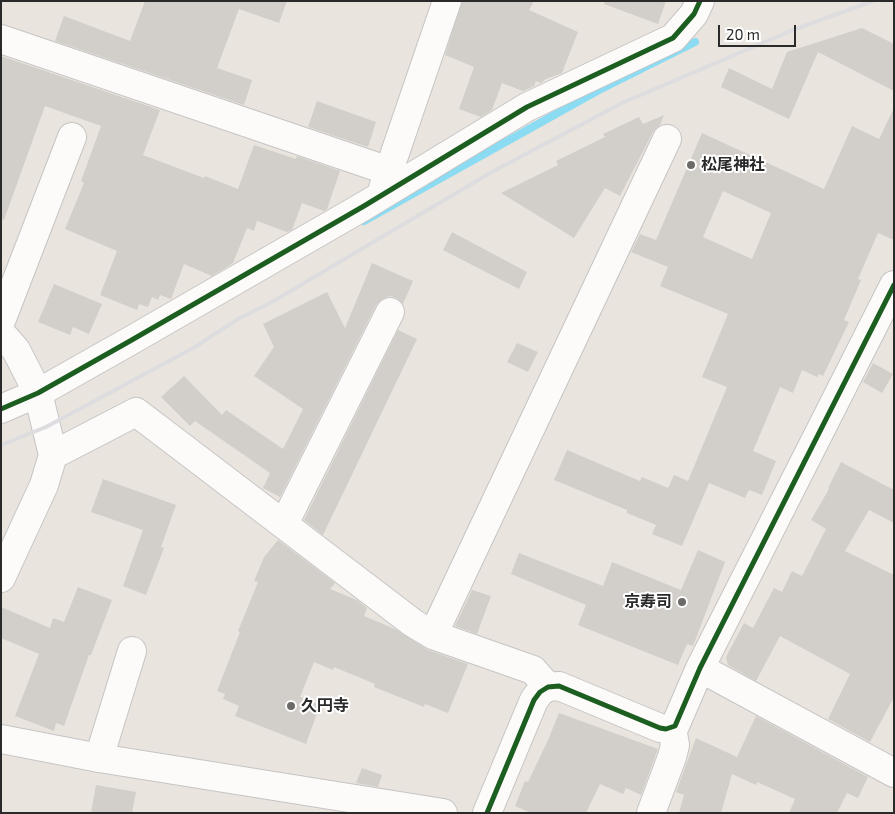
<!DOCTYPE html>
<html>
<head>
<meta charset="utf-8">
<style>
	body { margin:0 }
	#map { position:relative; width:895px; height:814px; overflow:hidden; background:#eae4de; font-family:"Exo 2",sans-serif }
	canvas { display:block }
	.frame { position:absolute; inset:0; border:2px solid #2a2a2a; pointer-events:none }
	.scale { position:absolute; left:718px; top:25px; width:78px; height:22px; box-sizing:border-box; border:2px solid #2a2a2a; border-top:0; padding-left:6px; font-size:15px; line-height:18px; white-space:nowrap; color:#2a2a2a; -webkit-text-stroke:4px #fff; paint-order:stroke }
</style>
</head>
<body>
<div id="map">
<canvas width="895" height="814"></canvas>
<div class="frame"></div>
<div class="scale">20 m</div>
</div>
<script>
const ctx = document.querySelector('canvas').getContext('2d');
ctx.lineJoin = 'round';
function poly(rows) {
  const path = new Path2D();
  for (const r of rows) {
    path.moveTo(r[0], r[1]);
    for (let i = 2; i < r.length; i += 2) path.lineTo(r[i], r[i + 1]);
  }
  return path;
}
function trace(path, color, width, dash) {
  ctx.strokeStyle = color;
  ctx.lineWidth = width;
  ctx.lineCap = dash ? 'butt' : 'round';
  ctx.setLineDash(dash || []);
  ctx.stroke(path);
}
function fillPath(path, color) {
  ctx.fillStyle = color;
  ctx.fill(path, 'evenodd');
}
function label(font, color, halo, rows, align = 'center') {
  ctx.font = font + ' "Exo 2","Noto Sans JP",sans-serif';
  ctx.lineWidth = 4;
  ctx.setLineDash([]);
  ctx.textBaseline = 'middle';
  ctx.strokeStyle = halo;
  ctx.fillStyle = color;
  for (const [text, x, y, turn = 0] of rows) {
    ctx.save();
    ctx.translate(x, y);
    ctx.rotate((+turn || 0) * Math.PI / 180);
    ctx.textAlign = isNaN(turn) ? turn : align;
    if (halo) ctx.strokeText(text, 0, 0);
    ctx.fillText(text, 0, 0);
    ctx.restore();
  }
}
trace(poly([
	[364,221,599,90,695,42]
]), '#8bdcf2', 8);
fillPath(poly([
	[145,1,287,1,279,23,239,9,217,68,252,80,244,105,55,41,64,16,130,41],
	[462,1,534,1,529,10,578,32,562,73,546,79,541,83,536,81,534,86,523,91,502,83,492,110,481,117,459,109,474,67,445,55],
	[604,1,666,1,658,24,604,4],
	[862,28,894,44,894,91,818,52,789,119,721,87,729,68,772,89,787,52],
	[1,56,160,110,143,155,204,178,205,176,238,189,254,145,296,159,297,156,340,171,327,209,324,211,302,203,292,230,287,232,257,221,254,231,247,228,233,263,212,276,184,264,171,299,160,295,158,300,152,297,148,307,139,304,137,310,100,295,117,251,65,229,84,183,81,181,101,126,45,106,4,220,1,219],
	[317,101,376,122,368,147,308,127],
	[894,108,894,240,878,233,858,279,861,280,844,320,849,322,823,376,819,374,817,377,802,370,793,393,780,387,753,451,776,461,762,495,749,490,745,498,709,483,682,546,652,534,656,525,627,513,627,510,554,480,567,450,640,481,642,477,668,488,674,475,688,481,727,387,702,377,728,314,660,286,668,267,631,252,640,234,656,240,702,133,824,189,852,126,879,139],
	[723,191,771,213,752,259,703,237],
	[664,115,660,125,653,132,620,196,605,188,574,238,501,193,558,165,556,161,605,137,603,134,639,117,643,124],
	[452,232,527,272,519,289,443,250],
	[372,263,413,281,403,304,397,298,390,296,382,299,376,305,280,497,263,488,270,473,195,421,190,426,161,397,184,376,222,415,226,410,283,449,303,409,254,376,274,347,263,324,327,292,345,328],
	[54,284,102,304,89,334,73,327,70,335,38,322],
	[398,330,417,339,323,535,304,520],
	[517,343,538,352,528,372,507,362],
	[873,363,893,374,882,393,863,382],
	[841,462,894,490,894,523,869,510,845,551,894,575,894,697,870,742,828,719,850,674,780,636,756,681,728,665,726,657,744,623,753,628,774,588,782,592,792,571,802,576,826,529,811,520,829,489,828,488],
	[103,479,176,505,161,547,164,548,146,595,123,586,143,530,91,512],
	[278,540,335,583,330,589,357,600,367,608,364,616,395,629,428,650,468,664,448,713,425,704,424,707,374,687,375,684,334,667,333,670,314,662,300,697,320,705,306,744,235,716,239,706,223,699,225,694,217,691,240,632,238,631,258,582,254,581,264,557],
	[698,550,725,562,693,646,687,644,678,665,578,625,586,605,511,574,519,553,603,586,612,562,681,590],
	[78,587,112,600,91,655,89,655,64,726,56,723,54,731,15,716,39,654,1,638,1,607,50,628,53,618,64,622],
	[472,590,491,596,477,634,455,626],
	[559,713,658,749,641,795,626,788,623,794,600,784,586,813,531,813,515,806,525,781,528,782,548,740],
	[756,716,868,777,858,798,847,793,837,813,789,813,795,799,757,782,756,785,732,774,721,813,679,813,684,795,676,792,696,738,737,757],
	[362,768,382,775,378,787,356,783],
	[96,785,136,792,132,813,91,813]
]), '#d2ceca');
const minor = poly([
	[1,39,389,171],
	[383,188,447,1],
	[1,321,72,137],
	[1,333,16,350,38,393,53,455,44,485,1,578],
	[1,409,38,393,130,341,364,206,527,107,673,38,694,14,700,1],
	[53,455,136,412,413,623,433,635,533,670,548,687],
	[284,524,390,312],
	[433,635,667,139],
	[700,668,894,773],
	[1,739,99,758,443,813],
	[99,758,132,651],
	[487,813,534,700,540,692,548,687,559,686,660,728,666,729,675,726,700,668,894,285],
	[651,813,672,757,675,745,672,728]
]);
trace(minor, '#c6c4c5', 30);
trace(minor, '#fcfbfa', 28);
trace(poly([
	[1,445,46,427,195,347,238,319,272,302,490,173,622,103,793,30,873,1]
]), '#dddddf', 4);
trace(poly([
	[1,409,38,393,130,341,364,206,527,107,673,38,694,14,700,1],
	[487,813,534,700,540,692,548,687,559,686,660,728,666,729,675,726,700,668,894,285]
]), '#1b5e20', 5);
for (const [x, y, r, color] of [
	[691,165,5,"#6d6b69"],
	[682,602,5,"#6d6b69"],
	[291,706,5,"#6d6b69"]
]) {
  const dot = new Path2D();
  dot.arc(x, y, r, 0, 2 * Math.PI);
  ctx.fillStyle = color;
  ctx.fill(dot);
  trace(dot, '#fff', 2);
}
label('bold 16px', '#2a2a2a', '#fff', [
	["松尾神社",701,165],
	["京寿司",672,602,"right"],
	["久円寺",301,706]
], 'left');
</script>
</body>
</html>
